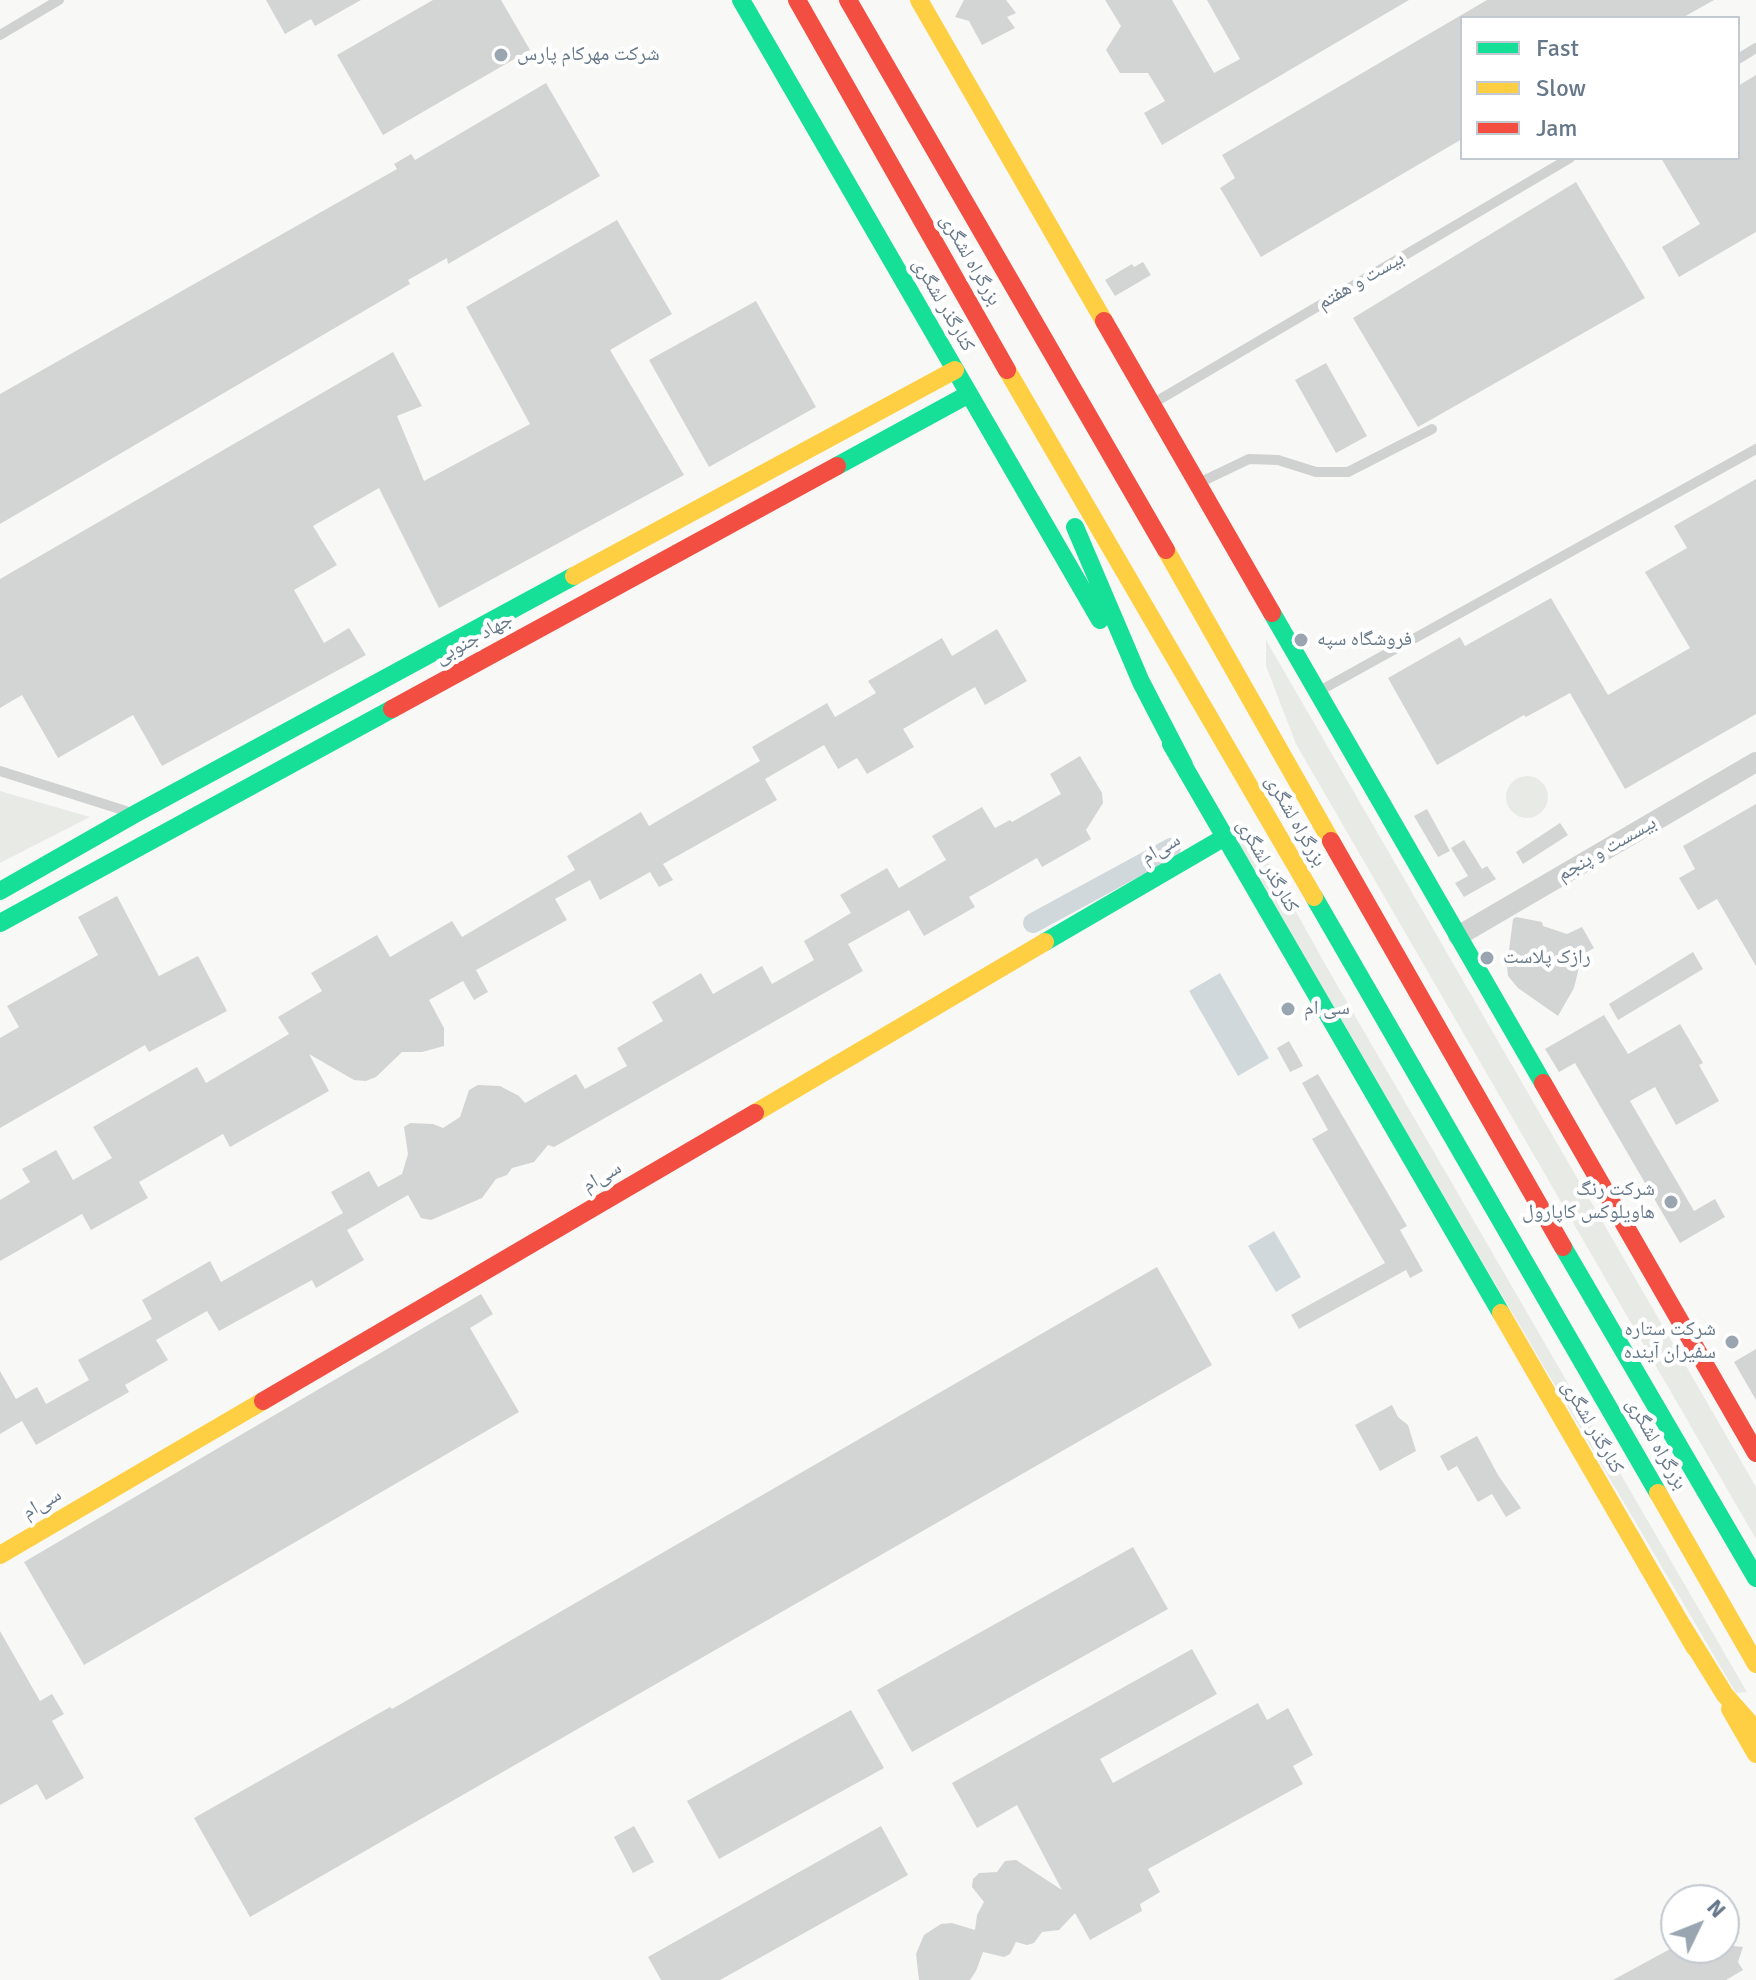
<!DOCTYPE html>
<html>
<head>
<meta charset="utf-8">
<style>
	body { margin:0 }
	#map { position:relative; width:1756px; height:1980px; overflow:hidden; background:#f8f8f7; font-family:Signika,sans-serif }
	canvas { display:block }
	.legend { position:absolute; left:1460px; top:16px; width:280px; height:144px; box-sizing:border-box; background:#fff; border:2px solid #c2c9d0; margin:0; padding:10px 14px; list-style:none; font-size:24px; color:#667889 }
	.legend li { display:flex; align-items:center; gap:16px; height:40px }
	.legend b { width:40px; border:2px solid #c2c9d0 }
	.north { position:absolute; left:1660px; top:1884px; width:80px; height:80px; box-sizing:border-box; background:#fff; border:2px solid #c2c9d0; border-radius:50%; rotate:47deg; font-size:22px; font-weight:700; line-height:32px; text-align:center; color:#667889 }
	.north::after { content:''; display:block; margin:auto; width:28px; height:36px; background:#99a5b0; clip-path:polygon(50% 0,100% 100%,50% 72%,0 100%) }
</style>
</head>
<body>
<div id="map">
<canvas width="1756" height="1980"></canvas>
<ul class="legend">
<li><b style="height:10px;background:#16e098"></b>Fast</li>
<li><b style="height:10px;background:#ffcf43"></b>Slow</li>
<li><b style="height:10px;background:#f24e42"></b>Jam</li>
</ul>
<div class="north">N</div>
</div>
<script>
const ctx = document.querySelector('canvas').getContext('2d');
ctx.lineJoin = 'round';
function fillPath(path, color) {
  ctx.fillStyle = color;
  ctx.fill(path, 'evenodd');
}
function poly(rows) {
  const path = new Path2D();
  for (const r of rows) {
    if (r.length === 3) {
      path.moveTo(r[0] + r[2], r[1]);
      path.arc(r[0], r[1], r[2], 0, 2 * Math.PI);
      continue;
    }
    path.moveTo(r[0], r[1]);
    for (let i = 2; i < r.length; i += 2) path.lineTo(r[i], r[i + 1]);
  }
  return path;
}
function trace(path, color, width, dash) {
  ctx.strokeStyle = color;
  ctx.lineWidth = width;
  ctx.lineCap = dash ? 'butt' : 'round';
  ctx.setLineDash(dash || []);
  ctx.stroke(path);
}
function label(font, color, halo, rows, align = 'center') {
  ctx.font = font + ' Signika,"Noto Naskh Arabic",sans-serif';
  ctx.lineWidth = 8;
  ctx.setLineDash([]);
  ctx.textBaseline = 'middle';
  ctx.strokeStyle = halo;
  ctx.fillStyle = color;
  for (const [text, x, y, turn = 0] of rows) {
    ctx.save();
    ctx.translate(x, y);
    ctx.rotate((+turn || 0) * Math.PI / 180);
    ctx.textAlign = isNaN(turn) ? turn : align;
    if (halo) ctx.strokeText(text, 0, 0);
    ctx.fillText(text, 0, 0);
    ctx.restore();
  }
}
fillPath(poly([
	[1266,640,1756,1487,1756,1539,1296,744,1266,666],
	[1527,797,21],
	[0,791,90,817,0,863],
	[1247,824,1329,971,1747,1692,1736,1693,1230,833]
]), '#e8ebe5');
fillPath(poly([
	[1220,973,1269,1058,1238,1076,1189,991],
	[1274,1231,1301,1277,1276,1292,1248,1246]
]), '#d1d8dc');
trace(poly([
	[1033,923,1171,848]
]), '#d1d8dc', 20);
fillPath(poly([
	[266,0,361,0,315,26,311,19,285,34],
	[433,0,501,0,530,50,383,135,337,55],
	[964,0,1006,0,1016,13,1007,17,1015,28,982,45,969,21,955,17],
	[1105,0,1172,0,1214,73,1240,59,1207,0,1409,0,1162,145,1144,113,1165,101,1148,73,1120,73,1106,50,1121,26],
	[1487,0,1714,0,1682,18,1462,18,1462,139,1261,257,1220,188,1235,178,1222,155],
	[1756,75,1756,232,1679,277,1662,247,1700,224,1661,158,1738,158,1738,86],
	[546,83,600,176,448,264,447,258,408,280,410,284,0,524,0,394,397,169,394,164,411,154,415,160],
	[1576,182,1645,298,1418,427,1353,318],
	[617,220,672,314,610,350,684,475,439,608,379,488,313,526,337,565,294,590,324,643,349,628,366,655,162,766,133,715,58,758,22,695,0,708,0,579,393,352,422,406,397,416,424,481,530,424,466,307],
	[1143,262,1151,275,1115,296,1105,280,1132,264,1134,267],
	[756,301,816,407,709,467,649,360],
	[1326,363,1367,436,1336,453,1295,380],
	[1756,479,1756,714,1625,789,1570,693,1526,717,1524,715,1437,765,1388,678,1460,637,1465,646,1551,598,1608,695,1690,648,1645,572,1687,548,1674,526],
	[997,629,1027,681,985,705,975,687,903,729,914,747,867,774,857,758,838,769,824,745,765,779,777,800,663,864,673,880,659,887,650,872,600,900,590,880,555,899,567,920,476,970,488,992,474,1000,463,981,429,1000,444,1028,444,1046,422,1052,402,1052,376,1077,366,1081,354,1080,309,1054,329,1091,230,1147,223,1134,139,1182,148,1198,91,1230,82,1214,0,1261,0,1200,30,1182,22,1169,56,1150,73,1180,112,1158,93,1127,197,1067,206,1083,289,1034,278,1017,322,991,311,973,377,935,390,957,452,921,462,937,575,870,567,856,641,812,649,826,760,761,752,747,827,703,835,717,876,693,868,681,942,638,952,656],
	[1080,756,1102,793,1103,803,1086,830,1091,839,1042,867,1037,858,969,897,975,907,924,936,909,910,848,944,863,971,554,1147,548,1145,534,1162,512,1168,507,1175,496,1179,482,1198,431,1220,421,1218,408,1195,347,1230,364,1260,316,1288,312,1280,219,1331,207,1311,156,1340,168,1360,125,1385,129,1392,36,1445,22,1421,0,1434,0,1371,16,1399,37,1387,46,1404,89,1380,78,1360,152,1319,142,1300,210,1261,221,1282,343,1213,331,1192,369,1171,378,1187,402,1174,408,1154,404,1127,410,1123,433,1124,443,1128,460,1117,469,1090,478,1085,500,1086,519,1096,525,1103,576,1074,585,1089,627,1066,617,1048,663,1021,652,1002,701,973,713,994,762,966,772,984,814,960,804,941,851,913,840,895,887,868,899,888,946,860,932,836,982,807,995,828,1010,820,1012,822,1061,794,1050,774],
	[1756,804,1756,966,1717,899,1698,910,1679,878,1695,869,1683,846],
	[1427,809,1450,851,1438,857,1414,816],
	[1560,823,1568,835,1523,864,1516,852],
	[1464,840,1482,869,1487,866,1496,879,1464,897,1455,883,1468,876,1451,848],
	[117,896,159,976,198,956,227,1011,149,1052,145,1045,0,1128,0,1038,19,1027,7,1006,98,955,78,917],
	[1516,917,1542,922,1543,926,1567,934,1582,927,1594,948,1582,955,1574,988,1558,1016,1518,988,1508,976,1507,966,1513,919],
	[1693,952,1703,969,1618,1020,1609,1004],
	[1604,1015,1628,1054,1680,1024,1703,1063,1699,1065,1719,1101,1676,1125,1655,1087,1630,1101,1694,1211,1715,1199,1725,1217,1680,1243,1575,1063,1559,1072,1545,1049],
	[1289,1041,1303,1066,1290,1072,1277,1048],
	[1318,1074,1407,1226,1400,1230,1423,1271,1410,1278,1406,1270,1299,1329,1291,1315,1385,1263,1312,1139,1328,1130,1302,1083],
	[1157,1267,1212,1365,250,1917,194,1818,390,1707,392,1709],
	[481,1294,493,1314,470,1328,519,1412,84,1665,24,1562],
	[1756,1349,1756,1400,1734,1362],
	[1392,1405,1398,1417,1408,1425,1416,1451,1380,1471,1355,1425],
	[1477,1436,1498,1475,1521,1508,1506,1517,1492,1494,1478,1502,1457,1466,1448,1471,1440,1456],
	[1133,1547,1168,1609,912,1752,877,1690],
	[0,1631,40,1701,52,1694,64,1714,52,1721,84,1778,46,1800,37,1784,0,1805],
	[1192,1649,1217,1694,1100,1759,1113,1783,1258,1703,1267,1720,1288,1708,1313,1755,1293,1766,1303,1784,1148,1869,1160,1892,1140,1904,1142,1911,1090,1940,1075,1913,1059,1930,1042,1932,1034,1943,1027,1945,1016,1942,1010,1954,1004,1957,983,1952,976,1971,970,1980,919,1980,916,1954,924,1935,941,1924,952,1923,975,1930,977,1915,984,1902,972,1887,973,1879,979,1873,997,1872,1005,1861,1016,1860,1062,1890,1017,1805,977,1828,952,1783],
	[851,1710,884,1768,719,1859,687,1801],
	[634,1826,654,1862,633,1873,614,1837],
	[881,1826,908,1875,720,1980,661,1980,648,1957],
	[1724,1945,1743,1947,1738,1962,1743,1970,1726,1980,1613,1980,1672,1948,1724,1948]
]), '#d3d4d4');
trace(poly([
	[0,35,59,0],
	[1738,59,1756,48],
	[1157,401,1570,158],
	[1203,481,1249,459,1278,460,1316,472,1348,472,1432,429],
	[1323,689,1756,449],
	[0,771,126,811]
]), '#d0d2d2', 10);
trace(poly([
	[1458,936,1756,762]
]), '#d0d2d2', 20);
trace(poly([
	[741,0,1100,620],
	[837,466,969,394],
	[1075,527,1141,682,1184,765],
	[1272,613,1543,1083],
	[1171,744,1501,1313],
	[0,891,135,814,574,576],
	[1314,897,1658,1493],
	[0,923,392,709],
	[1045,942,1225,837],
	[1563,1247,1756,1578]
]), '#16e098', 18);
trace(poly([
	[919,0,1104,321],
	[1007,370,1314,897],
	[1166,550,1331,841],
	[574,576,955,370],
	[755,1113,1045,942],
	[1501,1313,1695,1648],
	[1658,1493,1756,1664],
	[0,1555,263,1401],
	[1683,1627,1725,1695,1756,1730],
	[1730,1709,1756,1754]
]), '#ffcf43', 18);
trace(poly([
	[797,0,1007,370],
	[848,0,1166,550],
	[1104,321,1272,613],
	[392,709,837,466],
	[1331,841,1563,1247],
	[1543,1083,1756,1453],
	[263,1401,755,1113]
]), '#f24e42', 18);
for (const [x, y, r, color] of [
	[501,55,8,"#99a5b0"],
	[1301,640,8,"#99a5b0"],
	[1487,958,8,"#99a5b0"],
	[1288,1009,8,"#99a5b0"],
	[1671,1202,8,"#99a5b0"],
	[1732,1342,8,"#99a5b0"]
]) {
  const dot = new Path2D();
  dot.arc(x, y, r, 0, 2 * Math.PI);
  ctx.fillStyle = color;
  ctx.fill(dot);
  trace(dot, '#fff', 3);
}
label('20px', '#667889', '#fff', [
	["شرکت مهرکام پارس",517,55],
	["فروشگاه سپه",1317,640],
	["رازک پلاست",1503,958],
	["سی ام",1304,1009],
	["شرکت رنگ",1655,1190,"right"],
	["هاویلوکس کاپارول",1655,1213,"right"],
	["شرکت ستاره",1716,1330,"right"],
	["سفیران آینده",1716,1353,"right"]
], 'left');
label('20px', '#667889', '#fff', [
	["بزرگراه لشگری",970,260,60],
	["بیست و هفتم",1361,281,-30],
	["کنارگذر لشگری",943,305,60],
	["جهاد جنوبی",474,639,-29],
	["بزرگراه لشگری",1295,821,60],
	["سی‌ام",1161,849,-30],
	["بیسست و پنجم",1607,849,-30],
	["کنارگذر لشگری",1267,866,60],
	["سی‌ام",602,1177,-30],
	["کنارگذر لشگری",1592,1427,60],
	["بزرگراه لشگری",1656,1444,60],
	["سی‌ام",42,1504,-30]
]);
</script>
</body>
</html>
